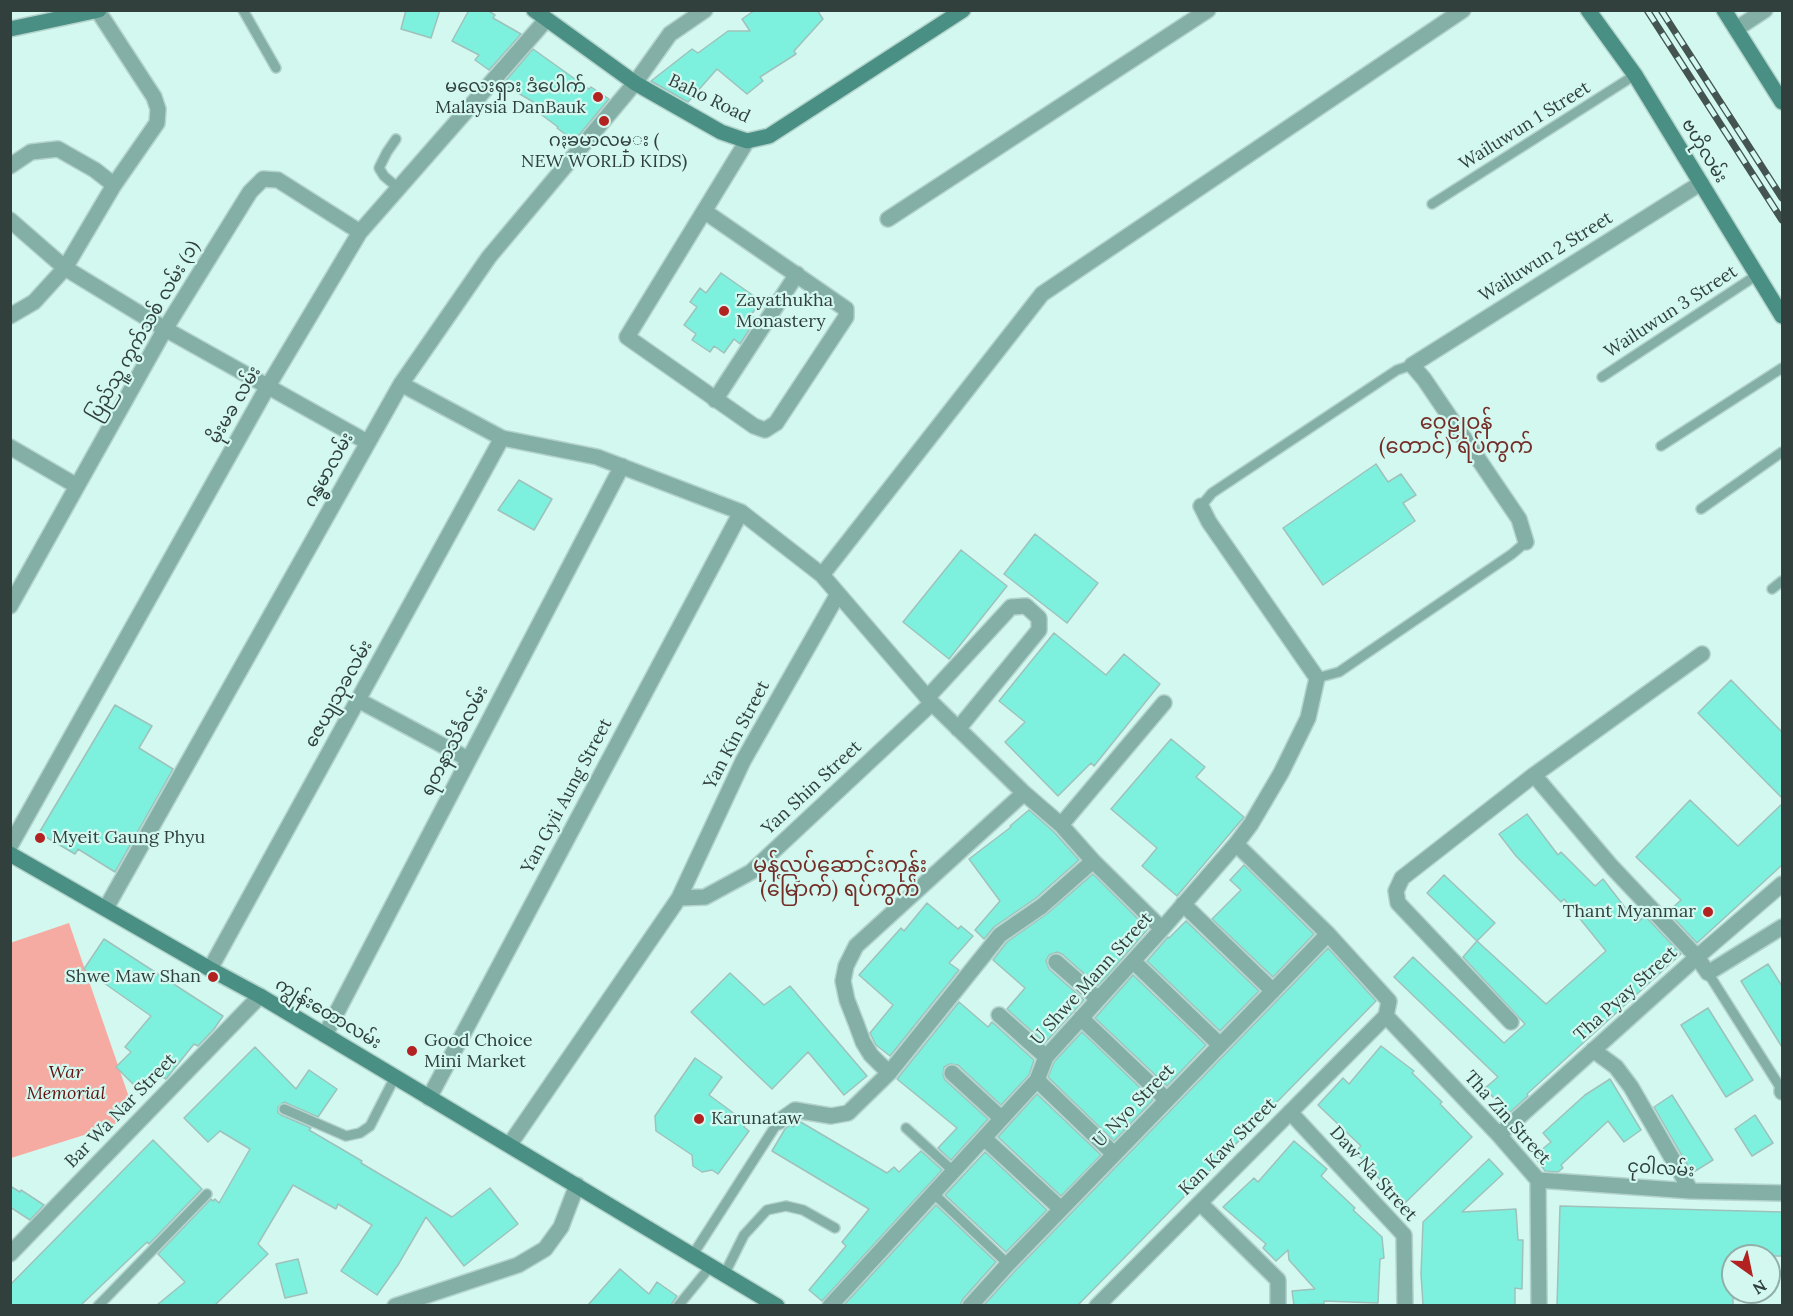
<!DOCTYPE html>
<html>
<head>
<meta charset="utf-8">
<style>
	body { margin:0 }
	#map { position:relative; width:1793px; height:1316px; overflow:hidden; background:#d3f8f0; font-family:Lora,serif }
	canvas { display:block }
	.frame { position:absolute; inset:0; border:12px solid #31403d; pointer-events:none }
	.north { position:absolute; left:1721px; top:1244px; width:60px; height:60px; box-sizing:border-box; background:#d3f8f0; border:2px solid #92aea8; border-radius:50%; rotate:147deg; font-size:16px; font-weight:700; line-height:24px; text-align:center; color:#31403d }
	.north::after { content:''; display:block; margin:auto; width:21px; height:27px; background:#b22220; clip-path:polygon(50% 0,100% 100%,50% 72%,0 100%) }
</style>
</head>
<body>
<div id="map">
<canvas width="1793" height="1316"></canvas>
<div class="frame"></div>
<div class="north">N</div>
</div>
<script>
const ctx = document.querySelector('canvas').getContext('2d');
ctx.lineJoin = 'round';
function fillPath(path, color) {
  ctx.fillStyle = color;
  ctx.fill(path, 'evenodd');
}
function poly(rows) {
  const path = new Path2D();
  for (const r of rows) {
    path.moveTo(r[0], r[1]);
    for (let i = 2; i < r.length; i += 2) path.lineTo(r[i], r[i + 1]);
  }
  return path;
}
function trace(path, color, width, dash) {
  ctx.strokeStyle = color;
  ctx.lineWidth = width;
  ctx.lineCap = dash ? 'butt' : 'round';
  ctx.setLineDash(dash || []);
  ctx.stroke(path);
}
function label(font, color, halo, rows, align = 'center') {
  ctx.font = font + ' Lora,"Noto Sans Myanmar",serif';
  ctx.lineWidth = 4.5;
  ctx.setLineDash([]);
  ctx.textBaseline = 'middle';
  ctx.strokeStyle = halo;
  ctx.fillStyle = color;
  for (const [text, x, y, turn = 0] of rows) {
    ctx.save();
    ctx.translate(x, y);
    ctx.rotate((+turn || 0) * Math.PI / 180);
    ctx.textAlign = isNaN(turn) ? turn : align;
    if (halo) ctx.strokeText(text, 0, 0);
    ctx.fillText(text, 0, 0);
    ctx.restore();
  }
}
fillPath(poly([
	[69,923,132,1106,113,1126,11,1158,10,943]
]), '#f6aba2');
const building = poly([
	[406,10,440,10,431,38,401,29,406,10],
	[469,10,487,10,495,15,493,18,521,34,489,70,475,60,479,55,452,41,469,10],
	[755,10,817,10,823,19,794,51,796,54,760,77,763,81,747,94,717,69,688,102,651,81,692,49,698,53,728,31,750,31,742,19,755,10],
	[533,49,589,89,591,87,609,99,574,141,557,128,558,127,531,107,535,103,503,84,533,49],
	[721,273,761,301,751,315,756,319,740,344,734,339,724,353,714,346,710,352,692,340,696,334,684,325,697,307,690,302,700,288,706,293,721,273],
	[1376,464,1388,482,1401,474,1416,495,1403,503,1415,521,1323,585,1283,528,1376,464],
	[519,480,552,499,534,530,498,510,519,480],
	[1035,534,1098,583,1067,623,1004,574,1035,534],
	[961,550,1007,586,949,659,903,622,961,550],
	[1054,633,1106,675,1124,654,1160,684,1094,766,1091,763,1058,796,1005,742,1025,722,999,701,1054,633],
	[1731,680,1782,732,1782,798,1698,713,1731,680],
	[115,705,152,726,139,748,173,769,115,872,78,849,75,854,39,833,115,705],
	[1171,739,1205,767,1196,777,1244,817,1177,896,1142,866,1157,848,1111,809,1171,739],
	[1690,800,1738,846,1782,804,1782,865,1697,943,1668,912,1681,900,1636,857,1690,800],
	[1029,810,1054,832,1079,860,1036,898,994,927,984,939,975,930,1000,901,969,859,1011,827,1010,826,1029,810],
	[1527,814,1558,855,1561,852,1595,886,1603,879,1637,923,1645,916,1681,954,1527,1094,1528,1096,1508,1114,1485,1088,1498,1077,1394,977,1413,957,1504,1043,1525,1024,1463,957,1477,941,1546,1004,1606,951,1564,899,1561,902,1516,856,1499,834,1527,814],
	[1244,865,1314,934,1273,977,1212,919,1241,890,1230,880,1244,865],
	[1093,874,1148,929,1098,986,1062,954,1057,952,1049,955,1046,961,1049,969,1084,1000,1045,1043,1007,1009,1025,988,993,960,1007,942,1048,913,1093,874],
	[1444,875,1495,923,1477,941,1427,893,1444,875],
	[927,903,958,929,961,926,973,936,949,963,959,970,890,1056,876,1045,870,1033,893,1005,859,975,901,928,904,931,927,903],
	[1186,921,1259,991,1220,1031,1147,961,1168,937,1169,938,1186,921],
	[104,939,223,1016,214,1029,198,1046,194,1044,166,1079,161,1076,143,1094,116,1067,131,1052,125,1047,151,1016,84,969,104,939],
	[1328,948,1376,1001,1078,1305,984,1305,1015,1271,1328,948],
	[1768,964,1782,986,1782,1047,1741,981,1768,964],
	[730,973,764,1005,790,986,867,1076,844,1095,808,1052,772,1089,691,1012,730,973],
	[1133,975,1206,1045,1167,1086,1095,1018,1133,975],
	[959,1002,988,1027,992,1022,1034,1060,1029,1075,1001,1105,958,1065,950,1064,944,1067,943,1075,945,1080,988,1119,951,1160,938,1148,957,1128,897,1079,959,1002],
	[1708,1008,1753,1080,1726,1097,1681,1025,1708,1008],
	[1082,1032,1153,1100,1114,1141,1048,1077,1054,1062,1082,1032],
	[1381,1046,1414,1071,1412,1073,1442,1102,1440,1104,1472,1137,1405,1203,1367,1167,1369,1166,1355,1152,1361,1146,1318,1105,1343,1078,1349,1084,1381,1046],
	[255,1047,296,1089,309,1070,337,1089,318,1117,284,1102,278,1107,278,1113,281,1115,311,1128,309,1130,362,1161,361,1163,452,1217,490,1188,518,1224,464,1266,426,1217,398,1265,377,1295,341,1271,372,1225,338,1204,336,1209,293,1185,258,1244,268,1254,215,1305,157,1305,185,1282,158,1254,211,1199,213,1201,215,1199,219,1203,250,1149,220,1131,208,1142,184,1118,255,1047],
	[695,1058,722,1077,709,1095,747,1123,744,1127,749,1131,718,1174,712,1170,702,1172,693,1166,692,1155,656,1131,655,1116,695,1058],
	[1610,1079,1641,1130,1624,1142,1608,1121,1561,1165,1563,1168,1558,1172,1545,1171,1534,1156,1551,1142,1543,1133,1585,1095,1610,1079],
	[1037,1094,1101,1155,1061,1196,998,1137,1037,1094],
	[1672,1095,1713,1160,1692,1173,1654,1107,1672,1095],
	[1755,1115,1773,1143,1752,1156,1735,1129,1755,1115],
	[799,1121,887,1173,894,1167,899,1172,921,1151,942,1170,822,1301,809,1290,846,1246,842,1242,869,1209,772,1151,785,1129,790,1125,793,1127,799,1121],
	[153,1140,202,1189,149,1244,147,1242,81,1305,10,1305,10,1285,153,1140],
	[1294,1141,1327,1169,1321,1176,1355,1208,1353,1210,1382,1237,1384,1258,1380,1259,1378,1303,1324,1301,1324,1304,1294,1305,1292,1291,1315,1289,1289,1260,1288,1250,1276,1261,1263,1248,1266,1244,1223,1207,1254,1178,1258,1182,1294,1141],
	[985,1152,1047,1210,1006,1252,945,1195,985,1152],
	[1489,1159,1503,1174,1462,1212,1516,1209,1518,1240,1523,1240,1522,1289,1515,1288,1515,1305,1423,1305,1421,1274,1423,1222,1489,1159],
	[10,1186,20,1192,21,1190,44,1205,30,1220,10,1207,10,1186],
	[936,1205,996,1262,963,1299,960,1305,844,1305,936,1205],
	[1560,1206,1782,1212,1782,1256,1733,1256,1733,1305,1557,1305,1560,1206],
	[298,1259,307,1293,285,1298,276,1264,298,1259],
	[620,1269,649,1294,657,1282,677,1296,671,1305,588,1305,620,1269]
]);
fillPath(building, '#7ef1de');
trace(building, '#9ec2bb', 1.5);
const lane = poly([
	[243,10,276,68],
	[396,139,387,152,379,168,384,176,398,188],
	[1432,204,1635,75],
	[1602,377,1757,275],
	[1661,446,1782,368],
	[1201,506,1212,493,1397,370,1412,365],
	[1701,509,1782,452],
	[1772,589,1782,581],
	[1317,678,1339,672,1512,554,1526,542],
	[1708,973,1782,1090],
	[284,1109,346,1136,360,1133,370,1126,395,1077],
	[906,1128,953,1171],
	[933,1193,1008,1264],
	[692,1256,778,1122],
	[724,1275,744,1235,767,1210,786,1206,803,1210,835,1228],
	[98,1306,207,1194],
	[678,1306,710,1267]
]);
const street = poly([
	[1736,29,1765,10],
	[10,166,31,152,58,149,95,170,114,185],
	[704,211,846,309,846,317,776,423,765,430,754,426,627,337,747,141],
	[888,219,1208,10],
	[10,220,65,268,165,329,367,442],
	[10,316,34,302,65,268,114,185,157,123,158,109,154,97,98,11],
	[401,384,502,438,597,457,741,512,822,575,932,703,1024,793,1061,825,1093,861,1162,929],
	[715,400,797,274],
	[10,447,77,486],
	[1526,542,1519,519,1424,379,1412,365,1701,183],
	[822,575,1042,294,1463,10],
	[10,606,165,329,250,192,263,179,278,180,360,232],
	[927,698,1011,607,1026,606,1039,618,1039,630,958,729],
	[358,700,468,759],
	[1534,775,1612,867,1697,957,1708,973,1782,927],
	[1061,825,1164,703],
	[1236,844,1328,934,1389,1001,1386,1016],
	[10,846,268,386,360,232,546,20],
	[679,898,705,897,751,872,932,703],
	[1183,904,1273,991],
	[106,908,401,384,489,257,635,83,670,34,705,10],
	[1133,961,1220,1045],
	[1056,962,1098,999],
	[210,969,502,438],
	[999,1015,1046,1057],
	[1386,1016,1499,1135,1538,1180,1539,1306],
	[1081,1018,1167,1100],
	[1511,1022,1398,903,1396,891,1402,878,1534,775,1702,654],
	[325,1035,622,466],
	[1593,1050,1616,1067,1631,1087,1691,1191],
	[889,1073,871,1055,863,1042,856,1023,847,1000,843,981,846,966,856,946,1024,793],
	[952,1073,1001,1118],
	[1037,1080,1114,1154],
	[1782,1090,1782,1092],
	[429,1098,741,512],
	[1290,1112,1404,1235,1405,1306],
	[778,1122,795,1110,831,1116,848,1113,889,1073,1000,935,1042,906,1093,861],
	[1499,1135,1697,957,1782,884],
	[984,1138,1061,1209],
	[510,1144,679,898,743,761,838,594],
	[1538,1180,1691,1191,1782,1193],
	[1200,1203,1278,1280,1278,1306],
	[10,1254,260,996],
	[395,1306,518,1265,545,1249,561,1227,577,1185],
	[830,1306,1037,1080,1046,1057,1162,929,1236,844,1251,824,1281,773,1308,718,1317,678,1209,522,1201,506],
	[970,1306,1008,1264,1328,934],
	[1097,1306,1386,1016]
]);
const secondary = poly([
	[534,10,635,83,721,132,747,141,769,136,963,10],
	[1588,10,1635,75,1782,316],
	[1724,10,1782,102],
	[10,29,99,10],
	[10,854,210,969,260,996,777,1306]
]);
trace(lane, '#b3d3cc', 12);
trace(street, '#b3d3cc', 18);
trace(secondary, '#b3d3cc', 18);
trace(lane, '#83afa6', 9);
trace(street, '#83afa6', 15);
trace(secondary, '#498f83', 15);
const rail = poly([
	[1647,10,1782,220],
	[1661,10,1782,198]
]);
trace(rail, '#435451', 7);
trace(rail, '#d3f8f0', 4.5, [14]);
for (const [x, y, r, color] of [
	[598,97,6,"#b22220"],
	[604,121,6,"#b22220"],
	[724,311,6,"#b22220"],
	[40,838,6,"#b22220"],
	[1708,912,6,"#b22220"],
	[213,977,6,"#b22220"],
	[412,1051,6,"#b22220"],
	[699,1119,6,"#b22220"]
]) {
  const dot = new Path2D();
  dot.arc(x, y, r, 0, 2 * Math.PI);
  ctx.fillStyle = color;
  ctx.fill(dot);
  trace(dot, '#d3f8f0', 2);
}
label('18px', '#31403d', '#d3f8f0', [
	["မလေးရှား ဒံပေါက်",586,87,"right"],
	["Malaysia DanBauk",586,108,"right"],
	["ဂႏၶမာလမ္း (",604,141,"center"],
	["NEW WORLD KIDS)",604,162,"center"],
	["Zayathukha",736,301],
	["Monastery",736,322],
	["Myeit Gaung Phyu",52,838],
	["Thant Myanmar",1696,912,"right"],
	["Shwe Maw Shan",201,977,"right"],
	["Good Choice",424,1041],
	["Mini Market",424,1062],
	["Karunataw",711,1119]
], 'left');
label('18px', '#31403d', '#d3f8f0', [
	["Baho Road",709,99,26],
	["Wailuwun 1 Street",1525,126,-32],
	["ဗဟိုလမ်း",1704,151,59],
	["Wailuwun 2 Street",1546,257,-32],
	["Wailuwun 3 Street",1671,312,-33],
	["ပြည်သူ့ ကွက်သစ် လမ်း (၁)",144,331,-60],
	["မိုးမခ လမ်း",235,405,-60],
	["ဂန္ဓမာလမ်း",329,470,-61],
	["ဇေယျသုခလမ်း",339,694,-61],
	["Yan Kin Street",737,735,-62],
	["ရတနာသိင်္ခလမ်း",455,741,-62],
	["Yan Shin Street",812,788,-43],
	["Yan Gyii Aung Street",567,796,-62],
	["U Shwe Mann Street",1092,979,-48],
	["Tha Pyay Street",1626,994,-42],
	["ကျွန်းတောလမ်း",328,1014,31],
	["U Nyo Street",1134,1106,-46],
	["Bar Wa Nar Street",121,1111,-46],
	["Tha Zin Street",1507,1118,48],
	["Kan Kaw Street",1228,1147,-45],
	["ငုဝါလမ်း",1661,1169,4],
	["Daw Na Street",1373,1174,48]
]);
label('italic 18px', '#601210', '#d3f8f0', [
	["War",66,1073],
	["Memorial",66,1094]
]);
label('21px', '#742e28', '#d3f8f0', [
	["ဝေဠုဝန်",1456,423],
	["(တောင်) ရပ်ကွက်",1456,447],
	["မုန့်လုပ်ဆောင်းကုန်း",840,866],
	["(မြောက်) ရပ်ကွက်",840,890]
]);
</script>
</body>
</html>
